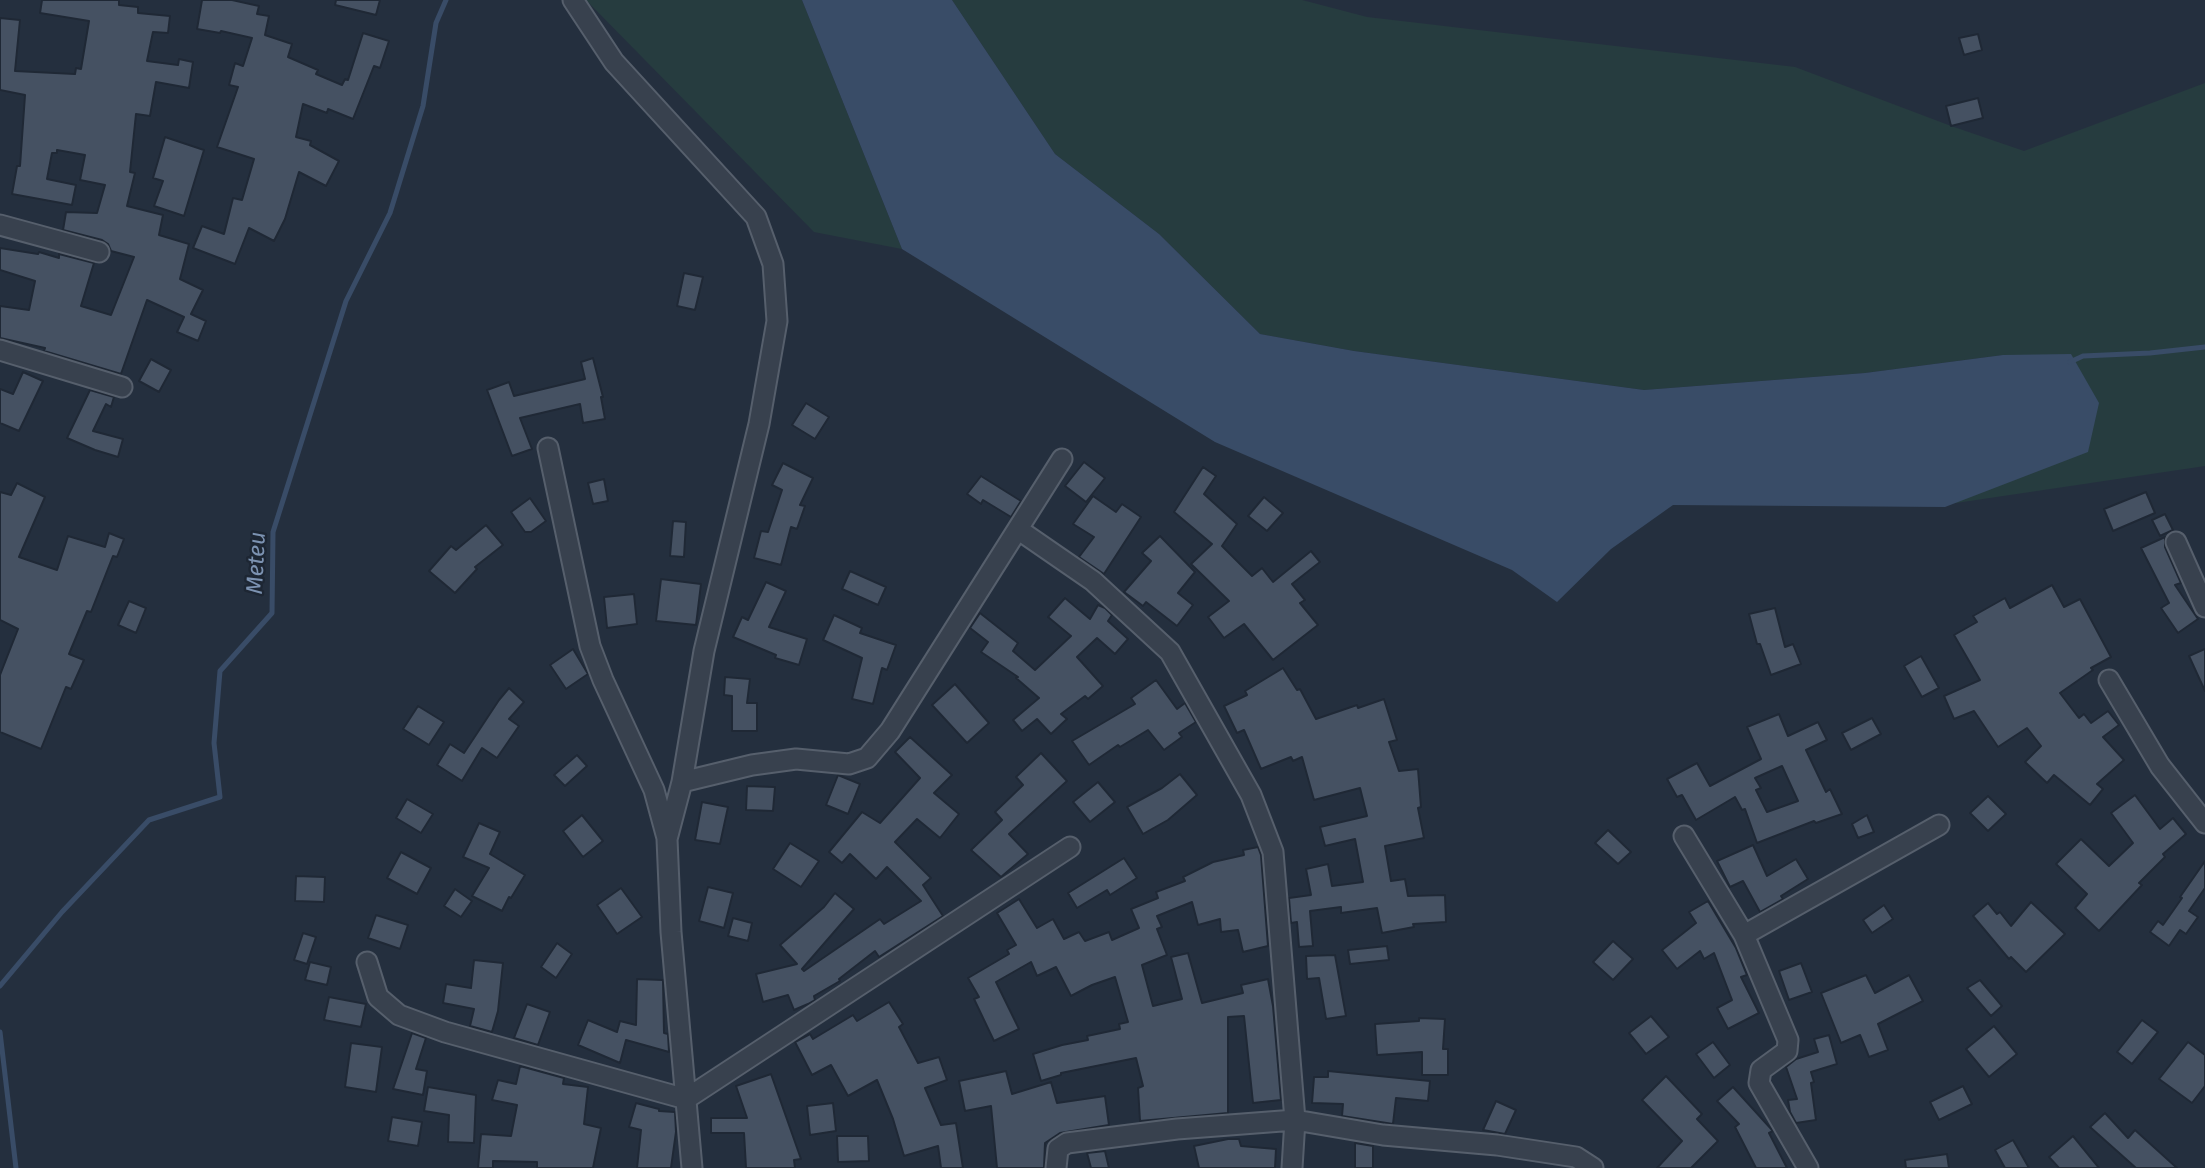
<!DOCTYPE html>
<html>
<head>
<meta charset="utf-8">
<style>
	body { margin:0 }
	canvas { display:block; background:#242f3e }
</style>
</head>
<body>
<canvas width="2205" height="1168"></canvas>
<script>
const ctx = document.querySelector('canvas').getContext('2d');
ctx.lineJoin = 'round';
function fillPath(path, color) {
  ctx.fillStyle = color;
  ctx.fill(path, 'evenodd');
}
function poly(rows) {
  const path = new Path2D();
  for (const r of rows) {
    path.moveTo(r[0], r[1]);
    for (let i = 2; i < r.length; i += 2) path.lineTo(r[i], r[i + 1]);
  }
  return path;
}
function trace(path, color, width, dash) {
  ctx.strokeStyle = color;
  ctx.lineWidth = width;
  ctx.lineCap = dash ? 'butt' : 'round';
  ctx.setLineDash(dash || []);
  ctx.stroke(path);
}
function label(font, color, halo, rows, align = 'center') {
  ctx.font = font + ' "Fira Sans",sans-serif';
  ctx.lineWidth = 5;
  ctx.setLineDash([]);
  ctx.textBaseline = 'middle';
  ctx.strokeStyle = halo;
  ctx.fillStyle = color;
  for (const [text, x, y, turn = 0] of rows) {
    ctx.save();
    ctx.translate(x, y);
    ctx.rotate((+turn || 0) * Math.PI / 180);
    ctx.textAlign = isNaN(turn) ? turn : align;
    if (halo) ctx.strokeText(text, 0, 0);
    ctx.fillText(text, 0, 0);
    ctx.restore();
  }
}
fillPath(poly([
	[586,0,802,0,902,249,814,232],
	[952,0,1302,0,1367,17,1795,67,1951,126,2024,151,2205,83,2205,466,1929,507,2088,451,2003,355,1865,373,1644,390,1354,351,1260,334,1159,234,1055,154]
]), '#263c3f');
fillPath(poly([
	[802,0,952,0,1055,154,1159,234,1260,334,1354,351,1644,390,1865,373,2003,355,2071,354,2099,403,2088,452,1945,507,1673,505,1611,549,1557,602,1512,570,1215,442,902,249]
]), '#394c67');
trace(poly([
	[2070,362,2083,356,2150,353,2205,347],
	[0,986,62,912,149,820,220,797,214,743,220,671,272,613,273,532,346,301,390,213,423,106,436,23,446,0],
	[0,1032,16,1168]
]), '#394c67', 5);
const building = poly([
	[42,0,119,0,119,5,138,7,138,13,170,16,168,33,153,32,147,61,178,65,179,59,193,62,189,88,156,82,150,116,136,114,130,172,135,173,127,206,163,215,159,235,189,244,180,279,203,290,191,314,206,321,198,341,177,332,184,317,147,300,121,374,44,351,45,348,0,338,0,306,29,310,35,281,0,270,0,248,38,254,39,252,59,258,59,254,94,263,81,306,111,315,134,257,111,251,108,244,102,240,63,230,66,212,97,213,105,185,80,180,85,155,57,150,57,153,52,153,47,179,76,185,72,205,12,194,17,166,20,166,25,95,0,90,0,18,20,20,15,71,75,74,76,68,81,69,89,21,40,13,42,0],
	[202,0,232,0,259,6,257,14,269,16,265,35,292,44,288,57,318,70,316,74,342,85,345,79,348,80,363,33,389,41,380,68,374,66,353,119,328,109,327,113,303,104,296,137,311,141,310,145,339,161,326,186,299,172,285,219,274,241,249,228,235,264,193,248,202,226,224,234,233,198,242,200,254,159,217,147,238,87,229,85,235,63,243,66,252,38,221,31,220,33,197,29,202,0],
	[336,0,380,0,376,15,335,5,336,0],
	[1978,34,1982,50,1964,55,1959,38,1978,34],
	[1978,98,1983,118,1951,126,1946,106,1978,98],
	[165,137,204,150,184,216,154,206,163,181,153,178,165,137],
	[684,273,703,277,695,310,677,306,684,273],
	[593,358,603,397,601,397,605,419,583,423,580,404,520,418,532,449,512,456,487,390,509,382,514,396,585,379,581,362,593,358],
	[151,359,171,370,159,392,139,381,151,359],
	[23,372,43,381,19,431,0,423,0,389,13,394,23,372],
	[90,390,114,397,111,407,106,404,93,431,123,439,118,457,95,450,67,438,90,390],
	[806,403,829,417,815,439,792,425,806,403],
	[1084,462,1105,478,1086,502,1065,486,1084,462],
	[783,463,813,478,800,505,805,506,797,529,791,527,781,565,754,558,761,531,768,532,782,490,772,485,783,463],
	[1203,467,1216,476,1204,494,1237,524,1222,546,1252,576,1262,568,1273,582,1311,551,1320,562,1292,584,1305,600,1300,603,1318,625,1273,660,1244,624,1224,638,1208,617,1229,601,1191,564,1212,544,1174,512,1203,467],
	[981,476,1021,501,1011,517,983,500,981,504,967,494,981,476],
	[604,479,608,501,593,504,588,483,604,479],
	[17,483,45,497,19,557,57,570,68,536,105,547,109,533,124,539,117,557,113,556,91,612,87,611,69,654,84,660,71,689,66,687,41,749,0,732,0,675,18,629,0,620,0,492,11,495,17,483],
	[2146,492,2155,513,2113,531,2104,509,2146,492],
	[1093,496,1116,512,1122,504,1141,517,1104,574,1079,557,1094,537,1073,524,1093,496],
	[1264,497,1283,513,1267,531,1248,516,1264,497],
	[530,498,546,521,531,532,525,532,511,512,530,498],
	[2165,514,2173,530,2160,536,2152,520,2165,514],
	[673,521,686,522,684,557,670,556,673,521],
	[486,525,503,545,475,567,477,569,455,593,429,571,451,546,456,550,486,525],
	[1160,536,1195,572,1178,593,1193,605,1177,626,1146,602,1143,606,1124,592,1151,561,1142,553,1160,536],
	[2165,537,2165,547,2181,583,2175,585,2198,619,2178,633,2161,608,2169,603,2141,548,2165,537],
	[850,571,886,587,878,605,842,589,850,571],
	[661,579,701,584,696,625,656,621,661,579],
	[766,582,786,591,769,627,807,639,799,665,775,658,776,655,733,637,742,617,748,620,766,582],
	[2052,585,2064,607,2080,599,2111,657,2091,668,2093,670,2060,693,2079,718,2084,714,2091,723,2108,711,2119,725,2103,737,2124,760,2097,784,2103,789,2090,805,2054,775,2047,783,2025,762,2041,746,2027,728,1998,747,1974,711,1954,719,1944,696,1980,680,1954,635,1977,622,1973,616,2005,598,2010,608,2052,585],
	[634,594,637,624,607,628,604,597,634,594],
	[1065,598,1090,619,1098,605,1105,608,1112,615,1108,621,1128,639,1115,654,1097,638,1077,657,1103,686,1088,699,1085,696,1061,714,1067,719,1051,734,1037,719,1022,731,1013,720,1039,698,1016,678,1018,677,981,652,988,642,970,628,980,613,1018,643,1013,651,1035,670,1071,636,1048,617,1065,598],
	[129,601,146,608,136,633,118,625,129,601],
	[1775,608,1785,647,1793,644,1801,664,1771,675,1760,644,1757,644,1749,614,1775,608],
	[834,615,862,628,860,633,896,645,887,670,882,668,873,704,852,699,862,658,823,640,834,615],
	[573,649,588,674,566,689,550,665,573,649],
	[2205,649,2205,691,2189,656,2205,649],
	[1921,656,1939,688,1922,697,1904,666,1921,656],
	[1283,668,1297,690,1300,689,1316,719,1357,705,1358,708,1384,699,1397,740,1389,742,1399,771,1418,769,1421,807,1418,808,1424,838,1385,846,1391,881,1405,879,1408,896,1445,895,1446,922,1413,924,1414,927,1382,933,1377,908,1341,913,1341,907,1310,911,1313,946,1299,947,1297,922,1291,923,1289,898,1311,895,1306,869,1328,864,1332,886,1363,882,1355,839,1325,846,1320,827,1367,816,1360,788,1314,800,1302,757,1293,761,1291,757,1261,769,1244,730,1237,733,1224,706,1247,695,1245,691,1283,668],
	[725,677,750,679,747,703,757,703,757,731,732,731,732,696,724,695,725,677],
	[1156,680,1177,709,1185,703,1196,722,1179,733,1182,737,1164,750,1148,730,1120,747,1118,745,1089,765,1072,741,1135,704,1131,698,1156,680],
	[955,684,989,723,967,743,932,705,955,684],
	[509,688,524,702,509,719,519,726,497,758,482,748,462,781,437,765,450,744,464,753,499,700,509,688],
	[418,706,444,722,429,745,403,729,418,706],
	[1779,714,1788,736,1818,722,1827,740,1806,750,1826,792,1830,789,1842,814,1816,823,1814,821,1757,843,1745,809,1742,810,1735,797,1696,820,1682,795,1677,797,1667,779,1697,763,1710,786,1761,759,1747,727,1779,714],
	[1782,766,1798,801,1767,812,1756,790,1761,788,1755,778,1782,766],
	[1872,718,1881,734,1851,750,1842,733,1872,718],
	[910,737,952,775,934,793,959,814,940,838,917,819,895,842,931,878,923,885,943,916,879,957,875,951,839,979,840,981,814,996,815,1000,808,1004,794,1010,788,995,763,1002,756,974,797,964,780,945,824,907,835,893,854,909,802,969,804,971,880,919,884,924,921,901,887,867,876,879,850,854,842,863,829,852,862,812,880,823,920,778,895,752,910,737],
	[1041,753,1067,781,1009,834,1028,854,1001,877,971,850,1002,820,995,812,1023,785,1016,777,1041,753],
	[577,755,587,766,565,786,554,775,577,755],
	[1180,774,1197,795,1168,820,1143,834,1127,807,1162,788,1180,774],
	[838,775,860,784,848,814,826,805,838,775],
	[1098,782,1115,802,1090,822,1073,802,1098,782],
	[747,786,775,787,773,811,746,810,747,786],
	[2135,795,2160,829,2173,818,2186,834,2163,854,2165,857,2139,883,2142,885,2099,931,2075,908,2087,894,2056,864,2081,839,2109,866,2133,843,2111,813,2135,795],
	[1988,796,2006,814,1988,831,1970,813,1988,796],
	[407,799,433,814,421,833,396,818,407,799],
	[702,802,728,807,720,844,695,840,702,802],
	[582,815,603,841,583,857,563,831,582,815],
	[1867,815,1874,832,1858,838,1852,824,1867,815],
	[479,823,500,832,490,854,525,875,511,898,509,897,502,911,472,896,489,868,463,857,479,823],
	[1608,830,1631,852,1618,864,1595,843,1608,830],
	[790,843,819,861,801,887,773,869,790,843],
	[1753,845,1767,876,1796,859,1808,879,1781,896,1783,899,1760,912,1743,881,1730,887,1717,861,1753,845],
	[1258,847,1261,855,1268,946,1243,952,1238,930,1221,932,1220,919,1198,925,1192,902,1157,916,1162,927,1157,929,1167,955,1142,965,1153,1006,1182,999,1171,957,1188,953,1202,1003,1243,993,1241,985,1268,979,1273,1006,1281,1100,1253,1103,1244,1016,1228,1017,1228,1113,1140,1121,1138,1088,1143,1086,1136,1058,1061,1073,1061,1075,1041,1081,1033,1054,1062,1045,1088,1040,1087,1036,1120,1029,1119,1024,1128,1022,1115,977,1092,985,1071,996,1056,967,1037,976,1031,962,996,982,1019,1029,994,1041,974,999,979,997,968,978,1009,954,1007,950,1016,945,997,913,1019,899,1037,928,1053,919,1064,939,1079,932,1085,941,1109,932,1112,940,1139,928,1131,909,1158,898,1156,892,1185,881,1183,877,1213,862,1244,855,1243,850,1258,847],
	[401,852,431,868,417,894,387,878,401,852],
	[1124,858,1137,878,1110,895,1107,890,1077,908,1068,893,1124,858],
	[2205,861,2205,888,2189,911,2198,917,2186,934,2180,930,2169,946,2150,932,2158,921,2163,925,2182,898,2180,897,2205,861],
	[296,876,325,877,324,902,295,901,296,876],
	[708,887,733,893,724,928,699,921,708,887],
	[621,888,642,917,617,934,597,905,621,888],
	[455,889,472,901,461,917,444,906,455,889],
	[1708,901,1736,948,1747,975,1741,977,1759,1013,1728,1029,1717,1008,1732,1000,1714,953,1704,959,1700,951,1677,969,1662,950,1696,923,1689,912,1708,901],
	[2031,902,2065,934,2026,972,2011,957,2009,959,1973,916,1988,903,1997,914,2000,912,2011,926,2031,902],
	[1884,905,1893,919,1872,933,1863,920,1884,905],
	[376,915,408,925,400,949,368,938,376,915],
	[733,918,752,923,748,941,728,936,733,918],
	[303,933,316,937,307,964,294,960,303,933],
	[1613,941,1633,959,1613,980,1593,962,1613,941],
	[557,943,572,954,556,978,541,967,557,943],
	[1387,946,1389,960,1350,964,1348,950,1387,946],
	[1335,955,1346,1016,1326,1019,1319,978,1307,979,1306,956,1335,955],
	[474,960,503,963,498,1011,492,1032,470,1026,474,1009,443,1003,446,984,471,988,474,960],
	[310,962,331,967,327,985,305,980,310,962],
	[1801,963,1812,992,1789,1000,1779,971,1801,963],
	[1866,975,1875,993,1909,975,1923,1001,1878,1024,1888,1050,1869,1057,1860,1035,1841,1043,1821,993,1866,975],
	[637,979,663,980,664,1033,668,1034,669,1052,626,1040,620,1063,578,1045,588,1020,617,1032,620,1021,636,1025,637,979],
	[1980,980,2002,1006,1991,1016,1967,988,1980,980],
	[329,997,366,1004,361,1027,324,1020,329,997],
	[889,1002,903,1024,899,1027,918,1063,939,1057,947,1080,925,1088,941,1125,956,1123,963,1168,941,1168,938,1146,904,1156,893,1119,877,1080,848,1096,831,1065,812,1075,795,1042,810,1034,813,1039,853,1015,857,1021,889,1002],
	[527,1004,550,1012,538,1045,514,1038,527,1004],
	[1651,1016,1669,1037,1646,1054,1629,1033,1651,1016],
	[1419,1018,1445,1019,1443,1049,1448,1049,1448,1075,1422,1075,1422,1052,1377,1055,1375,1024,1419,1021,1419,1018],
	[2142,1020,2158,1032,2132,1064,2117,1052,2142,1020],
	[1994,1026,2017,1054,1989,1077,1966,1049,1994,1026],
	[412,1033,426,1038,416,1069,427,1071,423,1095,393,1089,412,1033],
	[1829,1035,1837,1064,1811,1072,1814,1082,1811,1083,1816,1120,1796,1123,1790,1112,1788,1100,1797,1099,1786,1067,1796,1059,1818,1052,1814,1039,1829,1035],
	[1713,1042,1730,1065,1714,1078,1696,1054,1713,1042],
	[2188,1042,2205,1055,2205,1086,2192,1103,2159,1079,2188,1042],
	[351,1043,382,1047,376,1092,345,1087,351,1043],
	[520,1066,564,1078,563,1084,588,1087,584,1124,601,1128,593,1168,537,1168,537,1162,493,1161,493,1168,478,1168,481,1134,511,1136,517,1105,492,1100,498,1080,516,1084,520,1066],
	[1006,1071,1012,1094,1051,1082,1057,1103,1105,1096,1109,1125,1060,1133,1045,1143,1044,1168,997,1168,991,1106,965,1111,959,1081,1006,1071],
	[1328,1071,1430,1081,1428,1101,1396,1098,1393,1124,1342,1116,1343,1104,1312,1103,1314,1077,1328,1077,1328,1071],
	[771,1074,801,1159,794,1160,795,1168,746,1168,744,1133,711,1133,711,1118,747,1118,736,1086,771,1074],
	[1666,1076,1702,1114,1697,1119,1718,1141,1691,1168,1657,1168,1682,1141,1642,1100,1666,1076],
	[1963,1086,1972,1104,1939,1120,1930,1102,1963,1086],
	[428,1087,476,1095,474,1143,448,1142,449,1115,424,1111,428,1087],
	[1733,1087,1773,1131,1769,1133,1787,1168,1756,1168,1735,1127,1739,1124,1717,1101,1733,1087],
	[1496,1101,1516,1110,1505,1134,1483,1130,1496,1101],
	[636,1103,659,1109,659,1111,675,1112,676,1132,671,1168,637,1168,641,1130,629,1127,636,1103],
	[833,1103,836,1131,810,1135,807,1106,833,1103],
	[2105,1113,2128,1138,2135,1130,2177,1168,2136,1168,2090,1127,2105,1113],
	[392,1117,422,1122,418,1146,388,1141,392,1117],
	[837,1136,868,1136,869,1161,838,1162,837,1136],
	[2073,1136,2099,1168,2059,1168,2049,1157,2073,1136],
	[1228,1139,1239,1139,1241,1146,1276,1149,1275,1168,1199,1168,1194,1146,1228,1139],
	[2013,1140,2029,1168,2005,1168,1995,1150,2013,1140],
	[1355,1143,1373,1146,1373,1168,1355,1168,1355,1143],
	[1105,1151,1109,1168,1091,1168,1087,1153,1105,1151],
	[1947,1154,1949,1168,1906,1168,1905,1160,1947,1154]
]);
fillPath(building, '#455162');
trace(building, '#1f2835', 2);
const street = poly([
	[573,0,614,62,756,217,773,264,777,321,759,424,704,651,682,782,667,839,671,932,692,1168],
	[0,225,99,252],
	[0,350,122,387],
	[548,448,590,646,603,680,654,790,667,838],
	[1019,530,1093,581,1170,652,1251,795,1273,852,1295,1120,1292,1168],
	[2176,542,2205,607],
	[2109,680,2160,766,2205,823],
	[682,782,752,765,796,759,849,764,867,758,890,731,1062,459],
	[1684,836,1744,935,1788,1040,1787,1051,1761,1070,1759,1083,1808,1168],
	[1744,935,1939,825],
	[367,962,378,997,399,1015,445,1032,686,1099,1070,847],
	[1056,1168,1058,1149,1067,1143,1177,1129,1295,1120,1383,1135,1497,1145,1576,1157,1593,1168]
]);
trace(street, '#565f6c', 23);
trace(street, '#38414e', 19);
label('italic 23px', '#7c92b1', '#1d2633', [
	["Meteu",257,563,-87]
]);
</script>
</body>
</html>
